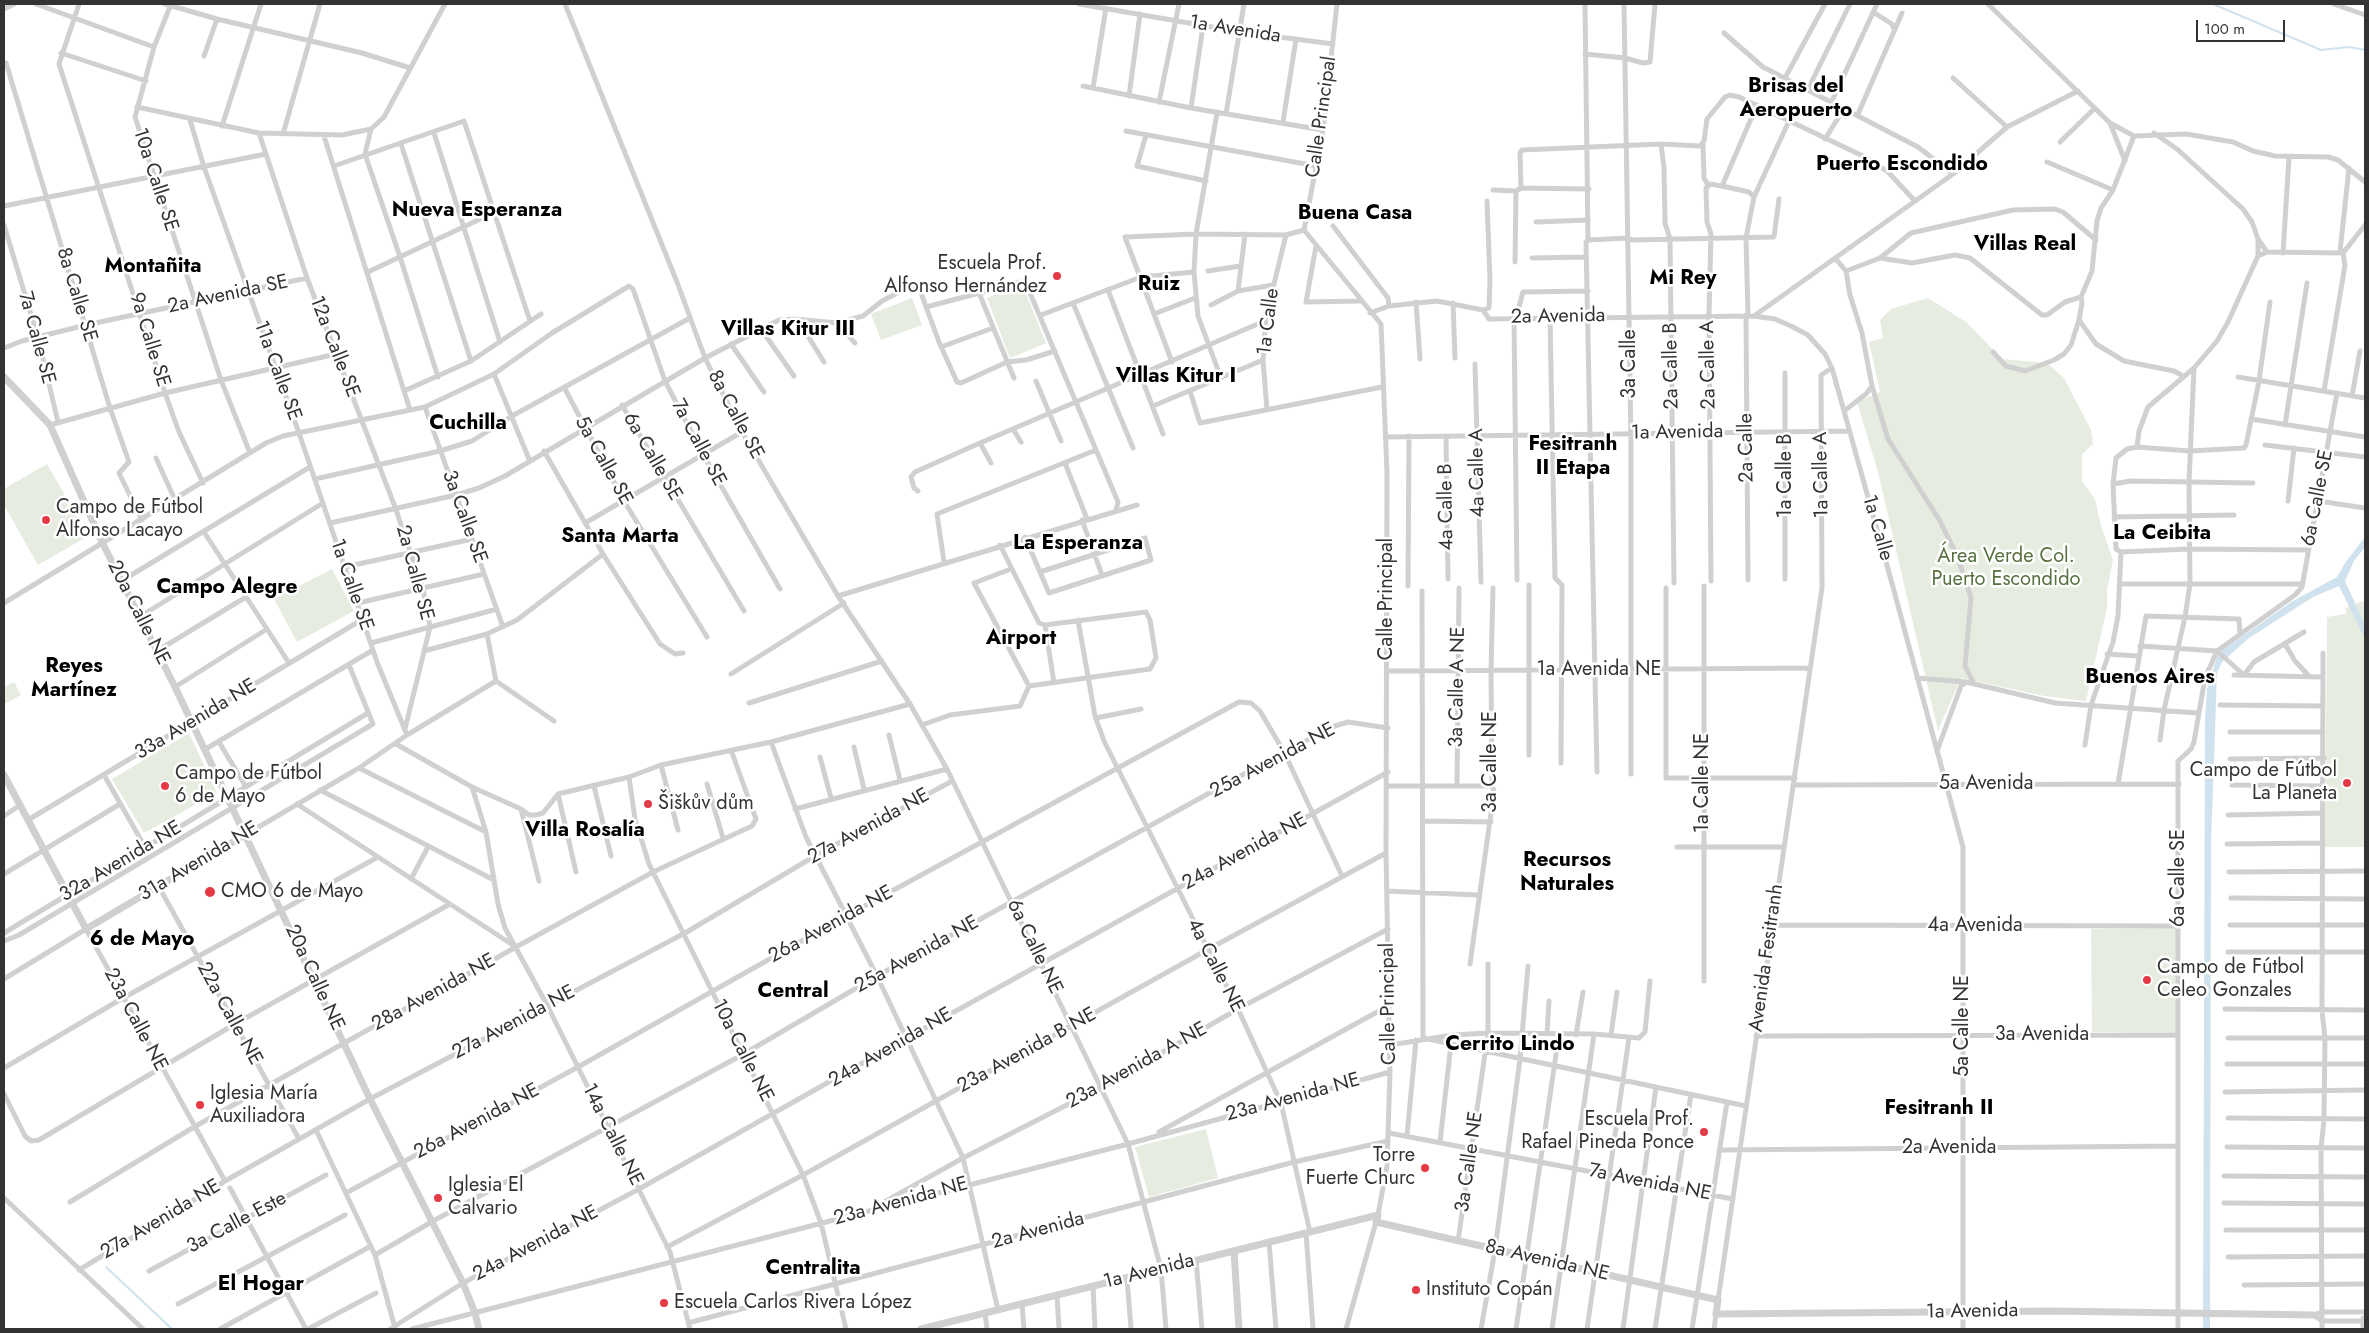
<!DOCTYPE html>
<html>
<head>
<meta charset="utf-8">
<style>
	body { margin:0 }
	#map { position:relative; width:2369px; height:1333px; overflow:hidden; background:#fff; font-family:Jost,sans-serif }
	canvas { display:block }
	.frame { position:absolute; inset:0; border:5px solid #333; pointer-events:none }
	.scale { position:absolute; left:2196px; top:20px; width:89px; height:22px; box-sizing:border-box; border:2px solid #333; border-top:0; padding-left:6px; font-size:15px; line-height:18px; white-space:nowrap; color:#333; -webkit-text-stroke:4px #fff; paint-order:stroke }
</style>
</head>
<body>
<div id="map">
<canvas width="2369" height="1333"></canvas>
<div class="frame"></div>
<div class="scale">100 m</div>
</div>
<script>
const ctx = document.querySelector('canvas').getContext('2d');
ctx.lineJoin = 'round';
function fillPath(path, color) {
  ctx.fillStyle = color;
  ctx.fill(path, 'evenodd');
}
function poly(rows) {
  const path = new Path2D();
  for (const r of rows) {
    path.moveTo(r[0], r[1]);
    for (let i = 2; i < r.length; i += 2) path.lineTo(r[i], r[i + 1]);
  }
  return path;
}
function trace(path, color, width, dash) {
  ctx.strokeStyle = color;
  ctx.lineWidth = width;
  ctx.lineCap = dash ? 'butt' : 'round';
  ctx.setLineDash(dash || []);
  ctx.stroke(path);
}
function label(font, color, halo, rows, align = 'center') {
  ctx.font = font + ' Jost,sans-serif';
  ctx.lineWidth = 5;
  ctx.setLineDash([]);
  ctx.textBaseline = 'middle';
  ctx.strokeStyle = halo;
  ctx.fillStyle = color;
  for (const [text, x, y, turn = 0] of rows) {
    ctx.save();
    ctx.translate(x, y);
    ctx.rotate((+turn || 0) * Math.PI / 180);
    ctx.textAlign = isNaN(turn) ? turn : align;
    if (halo) ctx.strokeText(text, 0, 0);
    ctx.fillText(text, 0, 0);
    ctx.restore();
  }
}
fillPath(poly([
	[1022,284,1046,343,1010,358,987,298],
	[912,298,922,325,881,340,871,314],
	[1928,298,1966,322,2002,359,2047,363,2064,378,2091,430,2093,444,2082,454,2082,481,2095,499,2101,526,2113,560,2107,590,2107,608,2086,701,2044,696,1961,678,1938,731,1878,472,1857,402,1880,392,1869,342,1883,338,1880,320,1891,309],
	[47,464,88,536,38,565,4,505,4,489],
	[332,569,354,611,297,642,274,599],
	[2363,601,2365,609,2365,847,2325,847,2327,617,2346,614,2346,608],
	[14,682,21,695,4,704,4,687],
	[189,733,217,793,144,833,112,779],
	[2178,928,2178,1033,2092,1032,2091,929],
	[1206,1129,1218,1178,1149,1197,1135,1147]
]), '#e6ecdf');
fillPath(poly([
	[2365,537,2365,547,2354,561,2345,581,2365,625,2365,639,2339,586,2313,597,2249,638,2222,662,2217,673,2211,844,2210,1329,2203,1329,2205,717,2207,689,2217,657,2221,651,2293,601,2337,577,2345,563]
]), '#cfe2ee');
trace(poly([
	[2213,4,2321,50,2349,47,2365,50],
	[106,1267,172,1329]
]), '#cfe2ee', 2);
trace(poly([
	[36,4,154,47],
	[79,4,59,64,165,393,179,432,203,483],
	[165,4,217,19,362,53,410,68],
	[171,4,154,47,135,117,221,380,250,453],
	[565,4,677,282,705,358,742,432,838,596,910,704,947,769,1128,1144,1161,1269,1166,1329],
	[1079,4,1241,32,1333,44],
	[1337,4,1323,130,1304,230,1381,324,1387,473,1386,853,1390,1072,1387,1166,1378,1215],
	[1585,4,1588,240],
	[1624,4,1631,442,1631,774],
	[1988,4,2110,123,2134,136,2186,134,2233,142,2253,151,2275,156,2328,157,2338,160,2365,182],
	[2334,4,2365,15],
	[4,9,14,4],
	[1873,12,1892,24,1894,29],
	[1724,33,1763,67,1918,147,1953,174],
	[61,53,146,81],
	[1585,54,1625,58,1643,63,1650,62,1655,4],
	[204,56,217,19],
	[6,63,110,408,129,462,119,473,142,520],
	[1785,78,1825,4],
	[1953,78,2007,127],
	[1083,86,1191,108,1323,130],
	[1093,88,1106,8],
	[1808,89,1850,4],
	[1129,96,1140,14],
	[1832,101,1877,4],
	[1159,102,1179,4],
	[137,107,259,133,342,135,371,129,384,117,445,4],
	[1191,108,1203,26],
	[1217,113,1196,234,1194,272,1198,316,1221,378],
	[1226,114,1244,4],
	[1858,114,1902,13],
	[190,120,204,167,299,433,377,662,407,735],
	[1283,122,1296,39],
	[2110,123,2125,161],
	[222,126,261,4],
	[371,129,365,154,400,257,438,377],
	[1126,131,1316,166],
	[259,133,307,278,395,507,423,589,430,627,405,729],
	[434,133,500,342],
	[283,134,320,4],
	[1146,135,1137,166,1206,181],
	[324,136,410,410],
	[1825,139,1845,107],
	[2060,142,2095,108],
	[401,144,471,361],
	[1661,144,1664,168,1665,223,1670,239,1674,583],
	[1703,144,1704,178,1708,185],
	[2047,162,2113,190],
	[334,166,464,121,530,321],
	[1722,186,1749,192,1754,197,1746,238,1748,315],
	[1521,188,1520,153,1522,150,1661,144,1700,146,1704,141,1707,119,1725,97,1730,95,1739,97,1865,157,1888,172,1914,200],
	[1493,190,1516,191,1521,188,1589,189],
	[1754,197,1789,121],
	[4,206,266,154],
	[1536,222,1588,220],
	[4,225,38,338,58,422],
	[1333,226,1388,298,1389,306],
	[2258,239,2267,252],
	[1316,246,1306,302,1360,301],
	[2340,252,2349,168],
	[2283,253,2289,157],
	[2258,256,2267,252,2343,253,2365,225],
	[1532,258,1586,257],
	[1835,258,1846,271,1850,295,1862,333,1872,386,1866,394,1844,411],
	[1880,258,1911,233,2013,210,2055,209,2063,212,2096,240],
	[1515,262,1516,191],
	[1208,271,1240,266],
	[1846,271,1880,258,1912,263,1955,255,1970,258,2042,315,2047,315,2065,302,2081,297,2082,303,2079,320,2071,345,2064,354,2054,360,2025,371,2006,366,1993,352],
	[368,272,495,212],
	[1108,290,1163,434],
	[1238,291,1245,234],
	[979,293,1014,378],
	[2081,297,2092,271,2097,221,2101,208,2113,190,2134,136],
	[1416,302,1420,359],
	[1073,303,1133,448],
	[1453,303,1455,358],
	[1211,305,1238,291,1273,285],
	[926,307,1025,281,1118,502,1116,510],
	[1519,307,1523,292,1588,291],
	[1483,310,1489,308,1490,280,1487,201],
	[1370,313,1389,306,1437,301,1483,310,1489,319,1754,316,1775,319,1791,326,1808,335,1825,354,1832,368,1893,587,1963,847,1963,1329],
	[1154,314,1195,298],
	[1041,315,1141,277,1194,272],
	[1746,315,1748,580],
	[1754,316,1953,174,2007,127,2078,91],
	[1514,318,1517,580],
	[1550,318,1555,578,1562,585,1561,763],
	[798,320,824,362],
	[2079,320,2096,344,2124,361,2174,371,2183,376],
	[837,323,863,316,882,301,907,288,915,287,921,293,939,342,957,382,961,383,1007,362,1026,360,1055,351],
	[761,329,794,376],
	[731,344,764,392],
	[941,347,993,328],
	[4,348,22,341,86,325,307,278],
	[1172,362,1125,237,1196,234,1286,235,1304,230],
	[1475,364,1481,582],
	[1785,373,1785,579],
	[494,374,529,459],
	[2238,377,2365,398],
	[1036,381,1061,441],
	[1872,386,1888,439,1940,521,1958,558,1971,598,1965,666,1974,684],
	[564,387,624,501,707,637],
	[404,391,471,361,541,314],
	[1190,391,1200,423,1382,387],
	[2324,391,2345,265,2343,253],
	[2352,396,2360,351],
	[622,405,744,611],
	[1153,406,1263,360],
	[425,407,503,627],
	[1267,410,1263,360,1266,316,1286,235],
	[2251,419,2365,437],
	[50,425,165,393,336,354],
	[2285,425,2307,283],
	[1013,429,1021,442],
	[1446,436,1448,579],
	[1385,437,1849,431],
	[2265,445,2365,457],
	[2137,447,2190,451,2244,448,2246,445,2259,381,2270,302],
	[544,451,603,554,660,644,675,654,683,653],
	[156,458,175,500],
	[991,463,980,443,1260,323,1266,316],
	[1065,463,1087,519],
	[315,479,440,451,472,441,512,416,690,318],
	[2113,484,2131,481,2253,483],
	[918,491,914,488,911,477,915,472,980,443],
	[2288,501,2294,448],
	[2318,501,2365,508],
	[2114,517,2234,515],
	[1082,520,1102,575],
	[330,523,456,495,479,488,505,476,705,358,779,320,794,319,837,323,855,343],
	[585,523,742,432],
	[204,532,289,663],
	[1025,537,1049,593,1151,560,1145,538,1040,572],
	[1000,545,1039,623,1045,625,1146,612,1150,620,1156,658,1150,669,1029,686],
	[2121,552,2189,549,2308,550],
	[944,562,937,514,1096,450],
	[345,567,472,539],
	[1011,569,974,583,1029,686],
	[123,580,310,467],
	[1711,581,1709,316,1711,234,1707,222,1706,188,1710,184,1722,186,1757,105],
	[2120,584,2302,584],
	[1529,585,1529,755],
	[1408,586,1409,436],
	[1704,586,1704,981],
	[1666,588,1666,778,1795,778],
	[1422,591,1423,1038,1746,1106],
	[838,596,1137,505],
	[4,603,266,443,283,436,425,407,494,374,552,333,629,286,633,289,665,381,704,456,780,589],
	[358,603,484,574],
	[141,616,323,503],
	[1078,620,1095,716,1104,741,1238,1009,1281,1103,1310,1232],
	[1045,625,1054,683],
	[487,634,496,681,554,721],
	[371,643,497,609],
	[2285,644,2295,661,2308,675],
	[2140,646,2217,651,2244,675,2254,662,2304,632],
	[157,651,246,597],
	[424,651,487,634,517,620,603,554],
	[2107,654,2138,656],
	[1388,671,1810,668],
	[731,674,844,603],
	[2234,675,2323,677],
	[1917,678,1966,682],
	[175,687,267,629],
	[749,703,882,661],
	[2220,705,2323,706],
	[1096,718,1141,709],
	[922,725,950,715,1020,706,1029,686],
	[2230,732,2323,732],
	[889,735,900,780],
	[2160,740,2164,710,2185,617,2190,584,2189,482,2194,368],
	[219,742,246,787],
	[771,742,806,837,877,976,963,1158,998,1310],
	[396,744,472,787,521,809,529,815,536,815,543,813,558,794,629,777,661,765,771,742,910,704],
	[2085,745,2091,705,2113,642,2118,616,2121,552,2116,549,2113,484,2116,458,2127,449,2137,447,2139,431,2148,407,2194,368,2217,341,2228,322,2258,256,2258,239,2252,222,2243,209,2177,149,2154,133],
	[854,747,864,789],
	[204,750,373,650],
	[1937,751,1961,686,1966,682,2055,703,2198,713],
	[820,757,831,798],
	[2230,759,2324,758],
	[661,765,678,830],
	[359,768,486,832],
	[1597,772,1586,242,1588,240,1628,238,1632,240,1774,237,1779,199],
	[104,775,145,847],
	[629,777,635,819,649,864,803,1175,821,1223,846,1329],
	[707,784,723,838],
	[2118,784,2146,616,2239,619,2240,634],
	[1794,785,2179,784],
	[2232,785,2323,786],
	[594,786,611,856],
	[1388,786,1492,786],
	[1457,786,1459,588],
	[472,787,486,832,498,904,505,928,547,1005,670,1252,690,1329],
	[320,790,494,880],
	[558,794,576,872],
	[297,804,450,904],
	[521,809,539,881],
	[795,809,947,769],
	[2228,815,2323,813],
	[4,816,20,805],
	[28,820,363,619],
	[1423,821,1491,822],
	[245,835,359,768,407,735,496,681],
	[2227,844,2323,843],
	[1677,847,1784,847],
	[2229,872,2365,871],
	[4,874,120,804],
	[411,879,428,847],
	[159,887,299,1139],
	[1387,891,1478,895],
	[2231,898,2365,899],
	[1772,925,2179,926],
	[2230,925,2365,925],
	[4,933,368,713],
	[4,941,19,935,373,724,349,665],
	[2228,952,2365,952],
	[1470,964,1494,791,1492,786,1491,670,1493,588],
	[4,979,86,929,225,1181],
	[2225,1009,2365,1010],
	[1547,1034,1549,1001],
	[1576,1035,1583,992],
	[1611,1035,1617,992],
	[1756,1036,2178,1035],
	[2228,1038,2365,1038],
	[1390,1045,1453,1035,1488,1033,1594,1034,1639,1038,1645,1032,1650,981],
	[2227,1064,2365,1064],
	[4,1068,123,998,378,857],
	[2225,1092,2365,1090],
	[4,1094,25,1136,31,1141,39,1140,235,1024,450,904,516,947],
	[2228,1118,2365,1119],
	[316,1130,375,1255,395,1328],
	[1159,1132,1388,1006],
	[1389,1133,1733,1199],
	[1407,1136,1416,1040],
	[1440,1142,1451,1044],
	[2227,1147,2365,1148],
	[1719,1150,2178,1146],
	[2224,1176,2365,1177],
	[230,1188,306,1329],
	[346,1193,578,1067,846,916,1239,702,1251,703,1260,711,1284,752,1342,876],
	[4,1198,143,1329],
	[70,1202,194,1127,516,947,653,872,752,826,756,819,731,750],
	[2224,1203,2365,1204],
	[879,1205,963,1158,1102,1087,1238,1009,1388,929],
	[2226,1230,2365,1230],
	[1306,1233,1313,1329],
	[1458,1241,1488,1033,1488,964],
	[1269,1242,1276,1329],
	[667,1247,803,1175,1207,950,1386,853],
	[375,1255,433,1221,742,1055,877,976,1284,752,1335,726,1348,722,1388,728],
	[2228,1257,2365,1256],
	[1196,1260,1202,1329],
	[79,1270,225,1181,370,1099,685,933,815,856,952,781],
	[149,1271,326,1175],
	[1127,1278,1131,1329],
	[2244,1285,2365,1284],
	[1093,1286,1095,1329],
	[1057,1295,1059,1329],
	[1718,1300,1822,588,1821,375,1832,368],
	[178,1304,345,1215],
	[1022,1304,1024,1329],
	[985,1313,987,1329],
	[2313,1315,2322,1321,2365,1321],
	[2313,1315,2322,1312,2365,1312],
	[2363,1318,2363,1329],
	[688,1323,1294,1162,1388,1141],
	[220,1329,371,1246],
	[308,1329,376,1293],
	[390,1329,463,1283,639,1189,907,1038,1388,772],
	[412,1329,1128,1144,1390,1072],
	[1346,1329,1376,1222],
	[1481,1329,1495,1250,1520,1059,1528,966],
	[1516,1329,1559,1034],
	[1552,1329,1594,1034],
	[1587,1329,1629,1038],
	[1623,1329,1656,1087],
	[1655,1329,1691,1094],
	[1692,1329,1727,1102],
	[1714,1329,1716,1314],
	[2178,1329,2178,761,2191,749,2194,742,2205,678,2217,651,2295,595,2302,587,2337,393],
	[2322,1329,2321,1148,2324,1120,2325,1038,2322,1011,2323,653]
]), '#d0d0d0', 5);
trace(poly([
	[4,377,50,425,102,542,175,687,370,1099,463,1283,475,1313,479,1329],
	[4,775,86,929,245,835],
	[1234,1251,1239,1329],
	[921,1329,1378,1215,1376,1222,1718,1300,1716,1314,2052,1311,2313,1315]
]), '#d0d0d0', 7);
for (const [x, y, r, color] of [
	[1057,276,5,"#e63946"],
	[46,520,5,"#e63946"],
	[2347,783,5,"#e63946"],
	[165,786,5,"#e63946"],
	[648,804,5,"#e63946"],
	[210,892,6,"#e63946"],
	[2147,980,5,"#e63946"],
	[200,1105,5,"#e63946"],
	[1704,1132,5,"#e63946"],
	[1425,1168,5,"#e63946"],
	[438,1198,5,"#e63946"],
	[1416,1290,5,"#e63946"],
	[664,1303,5,"#e63946"]
]) {
  const dot = new Path2D();
  dot.arc(x, y, r, 0, 2 * Math.PI);
  ctx.fillStyle = color;
  ctx.fill(dot);
  trace(dot, '#fff', 2);
}
label('20px', '#333', '#fff', [
	["1a Avenida",1235,30,9],
	["Calle Principal",1322,117,-82],
	["10a Calle SE",155,180,72],
	["8a Calle SE",76,295,73],
	["2a Avenida SE",228,295,-12],
	["2a Avenida",1558,317,-1],
	["1a Calle",1269,322,-83],
	["7a Calle SE",36,338,75],
	["9a Calle SE",149,340,73],
	["12a Calle SE",334,347,69],
	["3a Calle",1630,364,-90],
	["2a Calle A",1709,365,-91],
	["2a Calle B",1672,366,-91],
	["11a Calle SE",277,371,70],
	["8a Calle SE",735,415,62],
	["1a Avenida",1677,433,-1],
	["7a Calle SE",698,443,62],
	["2a Calle",1747,448,-91],
	["6a Calle SE",652,457,60],
	["5a Calle SE",603,461,61],
	["4a Calle A",1478,473,-91],
	["1a Calle A",1822,475,-91],
	["1a Calle B",1786,476,-90],
	["6a Calle SE",2318,498,-79],
	["4a Calle B",1447,507,-91],
	["3a Calle SE",464,517,70],
	["1a Calle",1877,528,74],
	["2a Calle SE",414,573,75],
	["1a Calle SE",351,585,71],
	["Calle Principal",1387,599,-90],
	["20a Calle NE",138,613,63],
	["1a Avenida NE",1599,670],
	["3a Calle A NE",1458,687,-89],
	["33a Avenida NE",196,720,-31],
	["25a Avenida NE",1273,761,-28],
	["3a Calle NE",1491,762,-90],
	["1a Calle NE",1703,783,-90],
	["5a Avenida",1986,784],
	["27a Avenida NE",869,827,-29],
	["24a Avenida NE",1245,852,-29],
	["32a Avenida NE",121,862,-31],
	["31a Avenida NE",199,862,-31],
	["6a Calle SE",2179,878,-90],
	["26a Avenida NE",831,925,-29],
	["4a Avenida",1975,926],
	["6a Calle NE",1034,947,64],
	["25a Avenida NE",917,955,-29],
	["Avenida Fesitranh",1767,958,-82],
	["4a Calle NE",1215,966,63],
	["20a Calle NE",314,978,65],
	["28a Avenida NE",434,993,-29],
	["Calle Principal",1389,1004,-91],
	["22a Calle NE",229,1014,61],
	["23a Calle NE",135,1020,62],
	["27a Avenida NE",514,1023,-28],
	["5a Calle NE",1963,1026,-90],
	["3a Avenida",2042,1035],
	["24a Avenida NE",891,1048,-30],
	["10a Calle NE",742,1051,63],
	["23a Avenida B NE",1027,1051,-29],
	["23a Avenida A NE",1137,1066,-29],
	["23a Avenida NE",1293,1098,-15],
	["26a Avenida NE",477,1122,-28],
	["14a Calle NE",612,1135,63],
	["2a Avenida",1949,1148],
	["3a Calle NE",1470,1162,-82],
	["7a Avenida NE",1650,1183,11],
	["23a Avenida NE",901,1202,-15],
	["27a Avenida NE",161,1220,-31],
	["3a Calle Este",237,1223,-28],
	["2a Avenida",1038,1231,-15],
	["24a Avenida NE",536,1244,-28],
	["8a Avenida NE",1547,1261,13],
	["1a Avenida",1149,1272,-14],
	["1a Avenida",1972,1312,-1]
]);
label('20px', '#333', '#fff', [
	["Escuela Prof.",1047,264,"right"],
	["Alfonso Hernández",1047,287,"right"],
	["Campo de Fútbol",56,508],
	["Alfonso Lacayo",56,531],
	["Campo de Fútbol",2337,771,"right"],
	["La Planeta",2337,794,"right"],
	["Campo de Fútbol",175,774],
	["6 de Mayo",175,797],
	["Šiškův dům",658,804],
	["CMO 6 de Mayo",221,892],
	["Campo de Fútbol",2157,968],
	["Celeo Gonzales",2157,991],
	["Iglesia María",210,1094],
	["Auxiliadora",210,1117],
	["Escuela Prof.",1694,1120,"right"],
	["Rafael Pineda Ponce",1694,1143,"right"],
	["Torre",1415,1156,"right"],
	["Fuerte Churc",1415,1179,"right"],
	["Iglesia El",448,1186],
	["Calvario",448,1209],
	["Instituto Copán",1426,1290],
	["Escuela Carlos Rivera López",674,1303]
], 'left');
label('20px', '#56703f', '#fff', [
	["Área Verde Col.",2006,557],
	["Puerto Escondido",2006,580]
]);
label('bold 21px', '#000', '#fff', [
	["Brisas del",1796,87],
	["Aeropuerto",1796,111],
	["Puerto Escondido",1902,165],
	["Nueva Esperanza",477,211],
	["Buena Casa",1355,214],
	["Villas Real",2025,245],
	["Montañita",153,267],
	["Mi Rey",1683,279],
	["Ruiz",1159,285],
	["Villas Kitur III",788,330],
	["Villas Kitur I",1176,377],
	["Cuchilla",468,424],
	["Fesitranh",1573,445],
	["II Etapa",1573,469],
	["La Ceibita",2162,534],
	["Santa Marta",620,537],
	["La Esperanza",1078,544],
	["Campo Alegre",227,588],
	["Airport",1021,639],
	["Reyes",74,667],
	["Martínez",74,691],
	["Buenos Aires",2150,678],
	["Villa Rosalía",585,831],
	["Recursos",1567,861],
	["Naturales",1567,885],
	["6 de Mayo",142,940],
	["Central",793,992],
	["Cerrito Lindo",1510,1045],
	["Fesitranh II",1939,1109],
	["Centralita",813,1269],
	["El Hogar",261,1285]
]);
</script>
</body>
</html>
